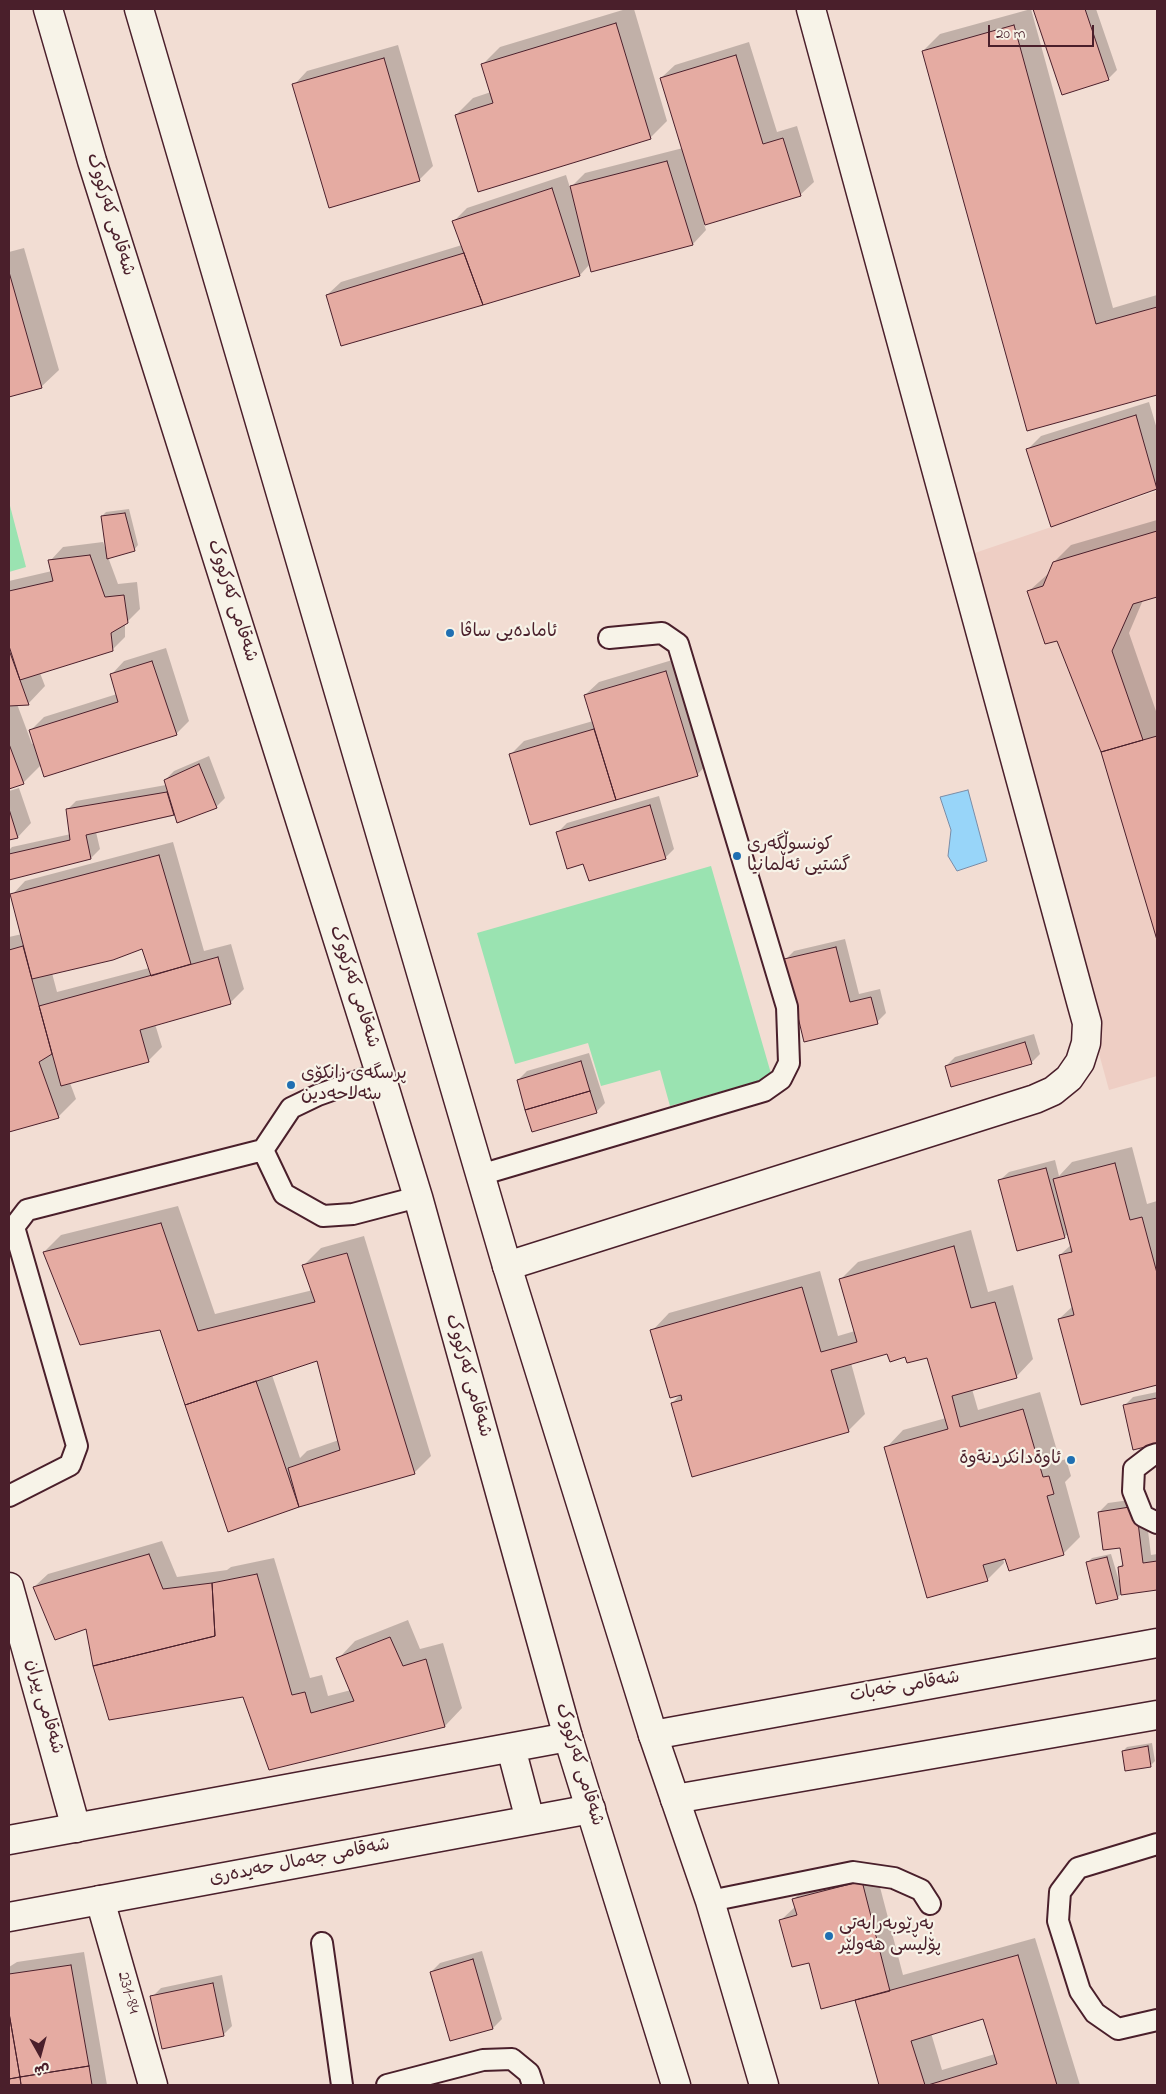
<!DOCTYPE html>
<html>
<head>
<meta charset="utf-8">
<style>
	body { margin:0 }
	#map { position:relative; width:1166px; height:2094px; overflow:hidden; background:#f2ddd3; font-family:"Indie Flower","Playpen Sans Arabic",sans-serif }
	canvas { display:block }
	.frame { position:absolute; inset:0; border:10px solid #4a1f2b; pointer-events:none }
	.north { position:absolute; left:15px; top:2029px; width:50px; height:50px; -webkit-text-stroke:4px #f7f3e8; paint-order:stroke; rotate:173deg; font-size:14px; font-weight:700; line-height:20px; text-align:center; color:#4a1f2b }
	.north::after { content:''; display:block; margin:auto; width:18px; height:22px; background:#4a1f2b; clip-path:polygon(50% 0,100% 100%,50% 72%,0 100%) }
	.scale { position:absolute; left:988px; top:25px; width:106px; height:22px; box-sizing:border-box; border:2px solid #4a1f2b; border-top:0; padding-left:6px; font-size:15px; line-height:18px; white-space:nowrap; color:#4a1f2b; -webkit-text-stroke:4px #f7f3e8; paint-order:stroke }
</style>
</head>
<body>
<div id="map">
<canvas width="1166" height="2094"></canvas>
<div class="frame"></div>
<div class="north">ش</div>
<div class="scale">20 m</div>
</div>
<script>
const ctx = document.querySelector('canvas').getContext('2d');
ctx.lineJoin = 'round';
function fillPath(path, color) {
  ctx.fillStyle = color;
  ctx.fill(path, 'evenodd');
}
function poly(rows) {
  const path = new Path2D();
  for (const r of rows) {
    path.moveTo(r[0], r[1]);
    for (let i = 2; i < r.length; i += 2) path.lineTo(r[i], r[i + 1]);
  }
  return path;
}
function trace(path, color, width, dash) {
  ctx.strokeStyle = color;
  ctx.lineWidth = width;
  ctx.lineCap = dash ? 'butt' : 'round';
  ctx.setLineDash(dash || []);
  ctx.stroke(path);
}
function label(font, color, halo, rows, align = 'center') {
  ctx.font = font + ' "Indie Flower","Playpen Sans Arabic",sans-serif';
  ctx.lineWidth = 4.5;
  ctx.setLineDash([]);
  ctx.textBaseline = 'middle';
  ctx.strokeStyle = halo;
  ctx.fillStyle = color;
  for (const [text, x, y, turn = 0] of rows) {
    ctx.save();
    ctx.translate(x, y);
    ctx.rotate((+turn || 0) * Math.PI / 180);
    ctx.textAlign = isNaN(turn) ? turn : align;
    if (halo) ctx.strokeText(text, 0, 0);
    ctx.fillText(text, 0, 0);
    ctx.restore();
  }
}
fillPath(poly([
	[1157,491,1157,1076,1109,1090,963,557]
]), '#eecec4');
fillPath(poly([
	[9,502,26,567,9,572],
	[711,866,772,1077,670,1106,660,1070,601,1086,588,1043,515,1064,477,933]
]), '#9ae3b1');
const water = poly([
	[968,790,987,861,957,871,948,856,951,830,940,797,968,790]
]);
fillPath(water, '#98d5f9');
trace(water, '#798ca7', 1);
fillPath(poly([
	[626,9,634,9,667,121,650,138,456,115,473,98,491,92,483,64,500,47],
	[1031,9,1113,308,1157,295,1157,393,1028,429,923,51,940,34],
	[1034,9,1096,9,1117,70,1108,79,1063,93],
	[749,42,777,132,797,126,814,182,800,195,704,224,706,230,693,244,592,271,590,264,580,275,342,345,327,295,341,282,462,245,454,221,467,208,566,175,572,194,573,193,572,186,585,173,683,148,661,78,675,65],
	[398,45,433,166,419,180,294,85,307,71],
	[24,248,59,370,41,387,9,396,9,252],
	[1149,402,1157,429,1157,487,1052,526,1028,449,1041,436],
	[129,509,138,545,134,550,108,557,118,584,137,582,140,609,125,624,125,637,112,650,40,673,45,686,28,704,17,704,32,744,34,743,30,731,44,717,117,694,111,675,124,661,166,648,189,721,176,734,41,765,23,783,9,787,9,581,52,571,50,561,63,547,103,542,106,550,102,516,106,512],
	[1157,520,1157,595,1143,600,1129,633,1157,714,1157,935,1102,752,1058,640,1029,591,1049,573,1054,562,1071,545],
	[679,658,710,761,697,775,531,824,511,754,524,741,593,721,585,695,599,682],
	[209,756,225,798,216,807,96,832,100,849,91,858,9,879,9,850,12,847,71,834,67,810,76,801,166,785,165,780,174,771],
	[19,788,31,823,18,837,9,839,9,791],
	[659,796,674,849,665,858,584,862,558,832,567,823],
	[173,842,204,951,231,944,244,989,230,1003,155,1024,162,1047,148,1061,70,1083,76,1099,59,1116,9,1131,9,937,22,934,12,895,25,881],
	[143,948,149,968,57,992,52,973],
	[845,939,859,994,880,989,886,1013,877,1022,785,960,794,951],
	[1034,1034,1040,1054,1031,1063,946,1066,955,1057],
	[589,1053,605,1103,596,1112,518,1080,527,1071],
	[1132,1147,1147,1204,1157,1201,1157,1383,1081,1403,1059,1319,1073,1306,1060,1255,1072,1244,1069,1233,1064,1237,1000,1180,1009,1172,1055,1160,1059,1176,1072,1162],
	[178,1206,215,1314,313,1290,304,1265,321,1248,364,1236,431,1456,414,1473,299,1505,229,1530,160,1329,44,1252,61,1235],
	[318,1359,339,1440,307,1451,300,1458,272,1375],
	[971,1230,988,1292,1013,1285,1033,1359,1016,1377,972,1389,978,1410,1040,1392,1060,1461,1066,1459,1071,1476,1065,1482,1080,1537,1063,1554,1003,1558,1004,1563,987,1580,886,1448,903,1430,946,1418,928,1356,906,1356,888,1352,851,1363,865,1414,848,1431,672,1403,682,1393,652,1331,669,1313,820,1271,838,1336,855,1331,841,1279,858,1262],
	[1157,1392,1157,1443,1134,1448,1124,1406,1133,1397],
	[1144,1498,1151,1555,1157,1554,1157,1589,1122,1593,1117,1598,1088,1562,1092,1558,1111,1554,1122,1591,1119,1567,1124,1563,1122,1546,1099,1512,1108,1503],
	[162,1541,177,1577,227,1570,231,1567,274,1558,310,1678,322,1675,328,1696,351,1690,338,1659,355,1641,408,1620,420,1649,443,1643,462,1708,445,1726,270,1769,244,1696,87,1628,34,1587,48,1574],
	[1152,1743,1155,1761,1151,1765,1123,1751,1127,1747],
	[875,1868,903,1975,1035,1938,1080,2085,880,2085,856,1999,810,1961,781,1920,796,1906,794,1899,807,1886],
	[984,2017,995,2054,942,2070,931,2033],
	[482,1951,502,2019,493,2028,431,1972,440,1963],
	[84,1952,107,2085,9,2085,9,1967,17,1962],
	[222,1975,232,2026,223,2035,152,1997,161,1988]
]), '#0003');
const building = poly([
	[1033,9,1085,9,1109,80,1062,95,1033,9],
	[616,23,651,139,478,192,455,115,493,103,481,64,616,23],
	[1014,25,1096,324,1157,307,1157,395,1027,431,922,51,1014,25],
	[736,55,763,144,783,138,801,196,705,225,660,78,736,55],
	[384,58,420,181,329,208,292,84,384,58],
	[667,161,693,245,591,272,570,186,667,161],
	[552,188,580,276,483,305,452,221,552,188],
	[464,253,483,305,341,346,326,295,464,253],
	[9,272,42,388,9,397,9,272],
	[1136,415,1157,489,1051,527,1026,449,1136,415],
	[125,513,135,551,107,559,101,516,125,513],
	[1157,531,1157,597,1133,604,1112,651,1143,740,1101,752,1057,641,1045,644,1027,591,1043,586,1053,562,1157,531],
	[90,555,105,597,124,595,128,623,111,633,113,651,20,680,9,646,9,591,53,581,48,560,90,555],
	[9,650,20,680,29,705,9,706,9,650],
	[152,661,177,735,44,777,29,730,118,702,110,674,152,661],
	[666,671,698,776,616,800,584,695,666,671],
	[594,729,616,800,530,825,509,754,594,729],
	[1157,736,1157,940,1101,752,1157,736],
	[9,744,24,784,9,789,9,744],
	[199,764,217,808,177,823,164,780,199,764],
	[167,792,174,815,86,835,91,859,9,880,9,854,70,840,66,809,167,792],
	[650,805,666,859,589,881,583,864,567,869,556,832,650,805],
	[9,809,18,838,9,840,9,809],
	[159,855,191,964,151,976,142,949,113,960,32,979,10,894,159,855],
	[23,946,52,1054,39,1062,59,1118,9,1132,9,950,23,946],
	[836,947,850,1002,871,997,878,1024,804,1042,784,959,836,947],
	[218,957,231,1004,140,1030,149,1062,61,1086,39,1006,218,957],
	[1025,1042,1032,1064,951,1087,945,1066,1025,1042],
	[581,1061,590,1091,525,1110,517,1080,581,1061],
	[590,1091,597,1113,532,1132,525,1110,590,1091],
	[1115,1163,1130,1220,1142,1217,1157,1273,1157,1385,1081,1405,1058,1319,1074,1315,1059,1255,1072,1252,1053,1179,1115,1163],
	[1046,1168,1065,1238,1017,1251,998,1180,1046,1168],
	[161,1223,198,1331,315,1302,302,1265,347,1253,415,1474,299,1507,288,1468,340,1450,317,1361,185,1405,160,1330,80,1345,43,1252,161,1223],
	[954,1246,971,1308,995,1302,1017,1378,952,1396,960,1427,1023,1409,1043,1477,1049,1476,1054,1494,1047,1496,1064,1555,1009,1571,1005,1559,983,1565,988,1581,927,1598,884,1447,948,1429,927,1358,907,1363,905,1357,890,1362,887,1354,831,1370,849,1432,692,1477,671,1403,682,1400,681,1395,670,1398,650,1330,802,1287,821,1352,857,1342,839,1279,954,1246],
	[256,1381,299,1507,228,1532,185,1405,256,1381],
	[1157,1398,1157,1444,1133,1450,1123,1405,1157,1398],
	[1136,1506,1143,1563,1157,1561,1157,1590,1121,1595,1118,1567,1123,1566,1120,1548,1103,1550,1098,1512,1136,1506],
	[149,1554,163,1589,212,1583,215,1636,93,1666,86,1629,55,1640,33,1587,149,1554],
	[1107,1557,1118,1599,1096,1604,1086,1562,1107,1557],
	[257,1574,292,1695,305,1692,311,1713,354,1701,336,1658,390,1637,403,1666,426,1659,445,1727,269,1770,243,1697,109,1720,93,1666,215,1636,212,1583,257,1574],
	[1148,1746,1151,1767,1125,1771,1122,1751,1148,1746],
	[862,1881,890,1991,821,2009,809,1963,792,1967,779,1920,797,1915,792,1899,862,1881],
	[1018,1955,1057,2085,928,2085,997,2064,983,2019,911,2041,925,2085,879,2085,855,2000,1018,1955],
	[473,1959,493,2029,450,2041,430,1972,473,1959],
	[71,1965,89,2066,20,2077,9,2013,9,1974,71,1965],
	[213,1983,224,2036,162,2049,150,1996,213,1983],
	[9,2013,20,2077,9,2079,9,2013],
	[89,2066,92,2085,21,2085,20,2077,89,2066],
	[20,2077,21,2085,9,2085,9,2079,20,2077]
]);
fillPath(building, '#e5aba2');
trace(building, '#4a1f2b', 1);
const lane = poly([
	[263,1150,291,1108,318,1095,380,1073],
	[480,1175,764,1091,781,1079,789,1063,787,1007,678,644,662,633,609,638],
	[1157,1454,1151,1456,1134,1469,1133,1491,1143,1516,1157,1523],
	[9,1496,70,1465,77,1446,14,1227,27,1210,263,1150,284,1194,323,1216,353,1214,418,1197],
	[1157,1844,1078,1868,1060,1892,1058,1921,1080,1991,1095,2013,1118,2029,1157,2020],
	[710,1901,853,1872,894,1878,921,1890,930,1904],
	[322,1943,342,2085],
	[387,2085,483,2060,512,2059,529,2073,533,2085]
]);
const street = poly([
	[507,1266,1035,1099,1053,1091,1069,1078,1080,1062,1086,1043,1087,1023,1082,1005,811,9],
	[9,1587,76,1828],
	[100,1900,153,2085]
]);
const secondary = poly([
	[653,1735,1157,1643],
	[675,1799,1157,1715]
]);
const primary = poly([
	[511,1748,530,1820],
	[9,1840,568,1737],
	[9,1917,591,1809]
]);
const highway = poly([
	[48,9,92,161,380,1073,418,1197,568,1737,676,2085],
	[139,9,507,1266,653,1735,710,1901,764,2085]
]);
trace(lane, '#4a1f2b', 24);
trace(street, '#4a1f2b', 31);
trace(secondary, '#4a1f2b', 31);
trace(primary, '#4a1f2b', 31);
trace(highway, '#4a1f2b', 31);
trace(lane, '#f7f3e8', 20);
trace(street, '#f7f3e8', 28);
trace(secondary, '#f7f3e8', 28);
trace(primary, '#f7f3e8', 28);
trace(highway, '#f7f3e8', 28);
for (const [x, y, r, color] of [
	[450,633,5,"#1f6fb2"],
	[737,856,5,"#1f6fb2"],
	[291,1085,5,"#1f6fb2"],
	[1071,1460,5,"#1f6fb2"],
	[829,1936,5,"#1f6fb2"]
]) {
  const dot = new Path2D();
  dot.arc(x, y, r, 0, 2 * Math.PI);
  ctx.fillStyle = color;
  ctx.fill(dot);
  trace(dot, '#f7f3e8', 2);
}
label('18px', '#4a1f2b', '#f7f3e8', [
	["شەقامی کەرکووک",109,215,73],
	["شەقامی کەرکووک",231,601,72],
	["شەقامی کەرکووک",353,987,72],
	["شەقامی کەرکووک",467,1376,74],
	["شەقامی خەبات",905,1688,-10],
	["شەقامی پیران",43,1707,74],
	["شەقامی کەرکووک",578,1765,73],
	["شەقامی جەمال حەیدەری",300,1863,-11],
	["231-84",127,1993,74]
]);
label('18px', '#4a1f2b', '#f7f3e8', [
	["ئامادەیی ساڤا",460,633],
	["کونسوڵگەری",747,846],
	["گشتیی ئەڵمانیا",747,867],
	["پرسگەی زانکۆی",301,1075],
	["سەلاحەدین",301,1096],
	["ئاوةدانكردنةوة",1061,1460,"right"],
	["بەڕێوبەرایەتی",839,1926],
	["پۆلیسی هەولێر",839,1947]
], 'left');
</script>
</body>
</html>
